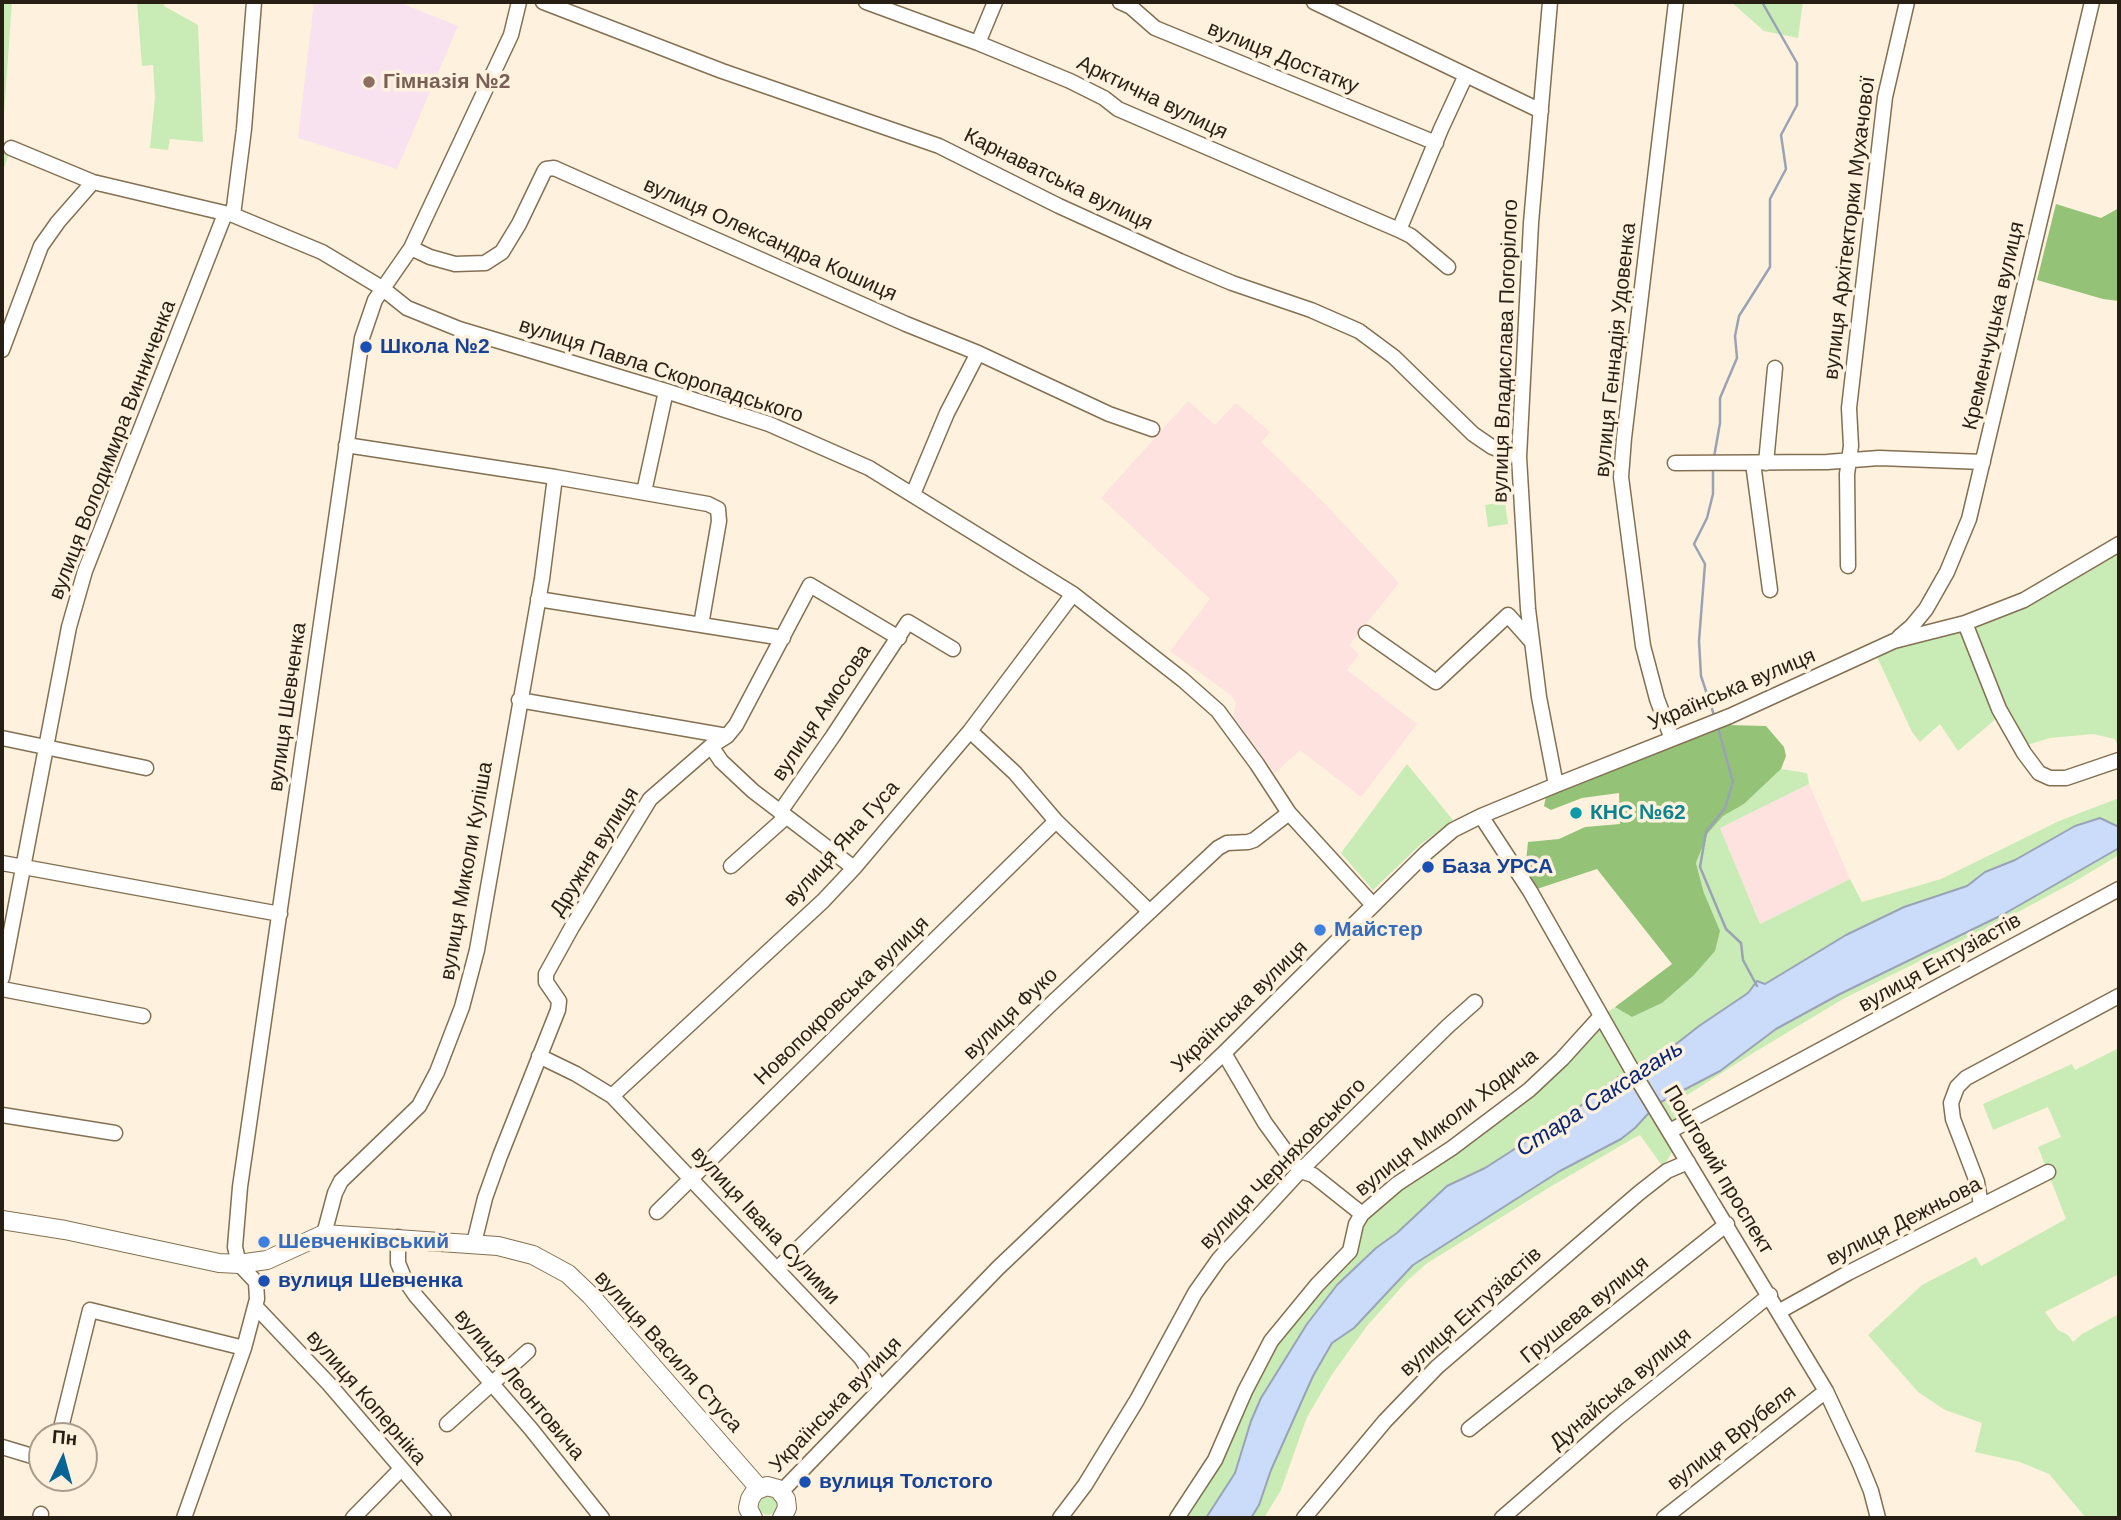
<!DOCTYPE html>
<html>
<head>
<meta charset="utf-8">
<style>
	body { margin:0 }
	#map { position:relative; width:2121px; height:1520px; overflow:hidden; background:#fef1dd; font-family:Helvetica,sans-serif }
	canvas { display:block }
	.frame { position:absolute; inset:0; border:4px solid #271f13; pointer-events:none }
	.north { position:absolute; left:28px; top:1422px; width:70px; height:70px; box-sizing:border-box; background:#fef1dd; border:2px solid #a89d8c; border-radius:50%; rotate:5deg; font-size:19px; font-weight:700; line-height:28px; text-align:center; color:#271f13 }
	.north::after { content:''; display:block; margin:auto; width:24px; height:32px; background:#076494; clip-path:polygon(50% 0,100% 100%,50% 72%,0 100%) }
</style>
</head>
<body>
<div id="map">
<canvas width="2121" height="1520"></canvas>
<div class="frame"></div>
<div class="north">Пн</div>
</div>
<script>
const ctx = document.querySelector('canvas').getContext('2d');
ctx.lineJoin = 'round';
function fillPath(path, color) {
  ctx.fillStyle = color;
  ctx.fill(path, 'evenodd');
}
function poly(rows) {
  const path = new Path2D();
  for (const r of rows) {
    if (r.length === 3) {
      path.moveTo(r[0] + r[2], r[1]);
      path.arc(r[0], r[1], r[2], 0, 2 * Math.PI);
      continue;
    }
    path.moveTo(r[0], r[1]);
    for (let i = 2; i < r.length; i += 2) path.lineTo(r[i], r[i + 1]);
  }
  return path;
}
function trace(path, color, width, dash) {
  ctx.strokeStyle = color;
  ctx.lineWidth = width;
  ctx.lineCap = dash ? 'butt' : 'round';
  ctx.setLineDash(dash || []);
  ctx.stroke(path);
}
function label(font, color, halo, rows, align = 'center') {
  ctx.font = font + ' Helvetica,sans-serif';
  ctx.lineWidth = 7;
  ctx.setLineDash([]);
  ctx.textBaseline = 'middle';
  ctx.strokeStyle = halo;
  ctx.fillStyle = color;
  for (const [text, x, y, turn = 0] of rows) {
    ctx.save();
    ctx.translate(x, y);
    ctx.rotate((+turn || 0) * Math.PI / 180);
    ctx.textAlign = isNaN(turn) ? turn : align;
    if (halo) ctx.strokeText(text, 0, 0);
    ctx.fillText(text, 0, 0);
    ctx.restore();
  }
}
fillPath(poly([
	[1188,401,1215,425,1236,403,1270,432,1261,442,1325,504,1399,583,1349,645,1359,654,1347,670,1417,724,1361,797,1300,750,1275,773,1233,716,1236,703,1231,695,1170,651,1210,599,1101,498],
	[1809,784,1850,879,1760,924,1720,828]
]), '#fde2e0');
fillPath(poly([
	[314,2,398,2,458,26,397,169,298,138]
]), '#f8e2ef');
fillPath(poly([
	[2,2,12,2,2,141,11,148,2,173],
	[137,2,164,2,164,6,198,25,203,142,170,139,168,150,150,148,155,97,153,65,142,66],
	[1731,2,1803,2,1798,38,1764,31],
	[1505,502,1508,524,1488,527,1485,505],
	[2119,553,2119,749,2115,739,2093,734,2050,738,2017,748,1997,718,1958,751,1940,724,1920,742,1912,732,1877,657,1897,644,1998,616,2085,574],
	[1407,764,1453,820,1420,845,1373,890,1341,853],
	[1781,769,1807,773,1809,784,1720,828,1760,924,1850,879,1862,902,1941,879,2059,821,2119,798,2119,827,2100,818,2075,826,2015,860,1985,872,1967,886,1846,935,1765,984,1757,981,1748,993,1699,1026,1643,1070,1636,1072,1604,1014,1615,1007,1632,1017,1662,1003,1704,893,1696,863,1708,833,1723,816,1744,804],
	[2119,848,2119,855,2074,882,2007,918,1843,999,1750,1055,1684,1097,1680,1105,1688,1118,1670,1125,1657,1104,1720,1071,1776,1029,1840,994,2004,914],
	[1599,1018,1631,1074,1618,1077,1574,1111,1485,1168,1447,1186,1397,1233,1376,1248,1337,1285,1307,1324,1293,1347,1243,1449,1235,1473,1216,1506,1206,1518,1177,1518,1271,1341,1335,1268,1356,1224,1529,1090],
	[2119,1048,2119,1274,2045,1312,2058,1330,2068,1335,2073,1342,2082,1334,2119,1314,2119,1518,2086,1518,2049,1474,2020,1462,1975,1452,1982,1423,1945,1410,1918,1392,1868,1335,1922,1285,1976,1257,1981,1266,2066,1219,2038,1147,2061,1137,2048,1107,1993,1130,1983,1104,2072,1064,2075,1070],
	[1652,1109,1673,1143,1671,1154,1663,1167,1640,1135,1634,1138,1550,1187,1426,1264,1406,1282,1367,1326,1333,1373,1307,1417,1281,1490,1264,1518,1251,1518,1259,1505,1271,1470,1313,1376,1332,1343,1354,1328,1413,1265,1560,1171,1621,1139,1635,1128],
	[768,1506,9]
]), '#c9ecb6');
fillPath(poly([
	[2056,204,2101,218,2119,208,2119,301,2103,299,2037,280],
	[1729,725,1766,726,1784,747,1786,756,1781,769,1744,804,1723,816,1708,833,1696,863,1704,893,1720,931,1715,951,1694,975,1662,1003,1632,1017,1615,1007,1672,964,1597,869,1534,890,1525,871,1528,842,1559,839,1585,827,1620,824,1619,793,1582,798,1551,810,1544,806,1546,796]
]), '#94c378');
const water = poly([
	[2100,818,2119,827,2119,848,2004,914,1840,994,1776,1029,1720,1071,1657,1104,1635,1128,1621,1139,1560,1171,1413,1265,1354,1328,1332,1343,1313,1376,1271,1470,1259,1505,1251,1518,1206,1518,1235,1473,1251,1421,1261,1398,1307,1324,1337,1285,1376,1248,1397,1233,1447,1186,1485,1168,1574,1111,1618,1077,1643,1070,1699,1026,1748,993,1757,981,1765,984,1846,935,1904,907,1967,886,1985,872,2015,860,2075,826,2100,818]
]);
fillPath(water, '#cbdbfa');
trace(water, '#9aa3b5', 2);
trace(poly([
	[1714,457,1720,423,1720,398,1737,358,1735,336,1739,316,1770,267,1770,199,1786,169,1781,135,1797,105,1797,63,1762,2],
	[1713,468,1713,494,1707,518,1694,544,1705,564,1699,641,1701,676,1715,718],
	[1718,728,1733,782,1725,808,1706,832,1700,867,1726,929,1741,943,1743,960,1757,986]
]), '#9aa3b5', 2.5);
const minor = poly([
	[543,2,722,71,939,146,1059,206,1180,261,1232,283,1311,310,1359,331,1394,357,1473,434,1492,447,1519,457],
	[866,2,978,43,1070,81,1104,98,1118,109,1399,230,1411,236,1448,267],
	[1120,2,1131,7,1155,28,1436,143],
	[1314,2,1541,111],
	[1550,2,1531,223,1519,457,1528,609,1539,697,1556,785],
	[978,43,995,2],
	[11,148,93,182,233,215,322,252,382,288,407,308,459,329,666,391,769,424,869,468,1073,594,1183,680,1218,711,1257,764,1289,813,1373,905],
	[233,215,244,129,254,2],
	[1399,230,1441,129,1466,75],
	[411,248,430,257,455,264,485,263,502,252,519,224,544,172,546,169,554,168,906,324,978,353,1109,414,1152,429],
	[2,350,41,246,58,222,93,182],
	[1675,463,1827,462,1879,458,1983,462],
	[1753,463,1770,590],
	[1766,463,1775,368],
	[555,477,708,504,718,509,719,521,701,625],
	[644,492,666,391],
	[913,494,947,413,978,353],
	[1848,566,1847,474,1851,446,1849,408,1885,97,1907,2],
	[538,599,783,638],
	[1965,623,1999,709,2024,753,2039,773,2050,778,2066,778,2119,760],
	[1366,633,1436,682,1508,615,1532,642],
	[1899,637,1912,626,1926,609,1947,572,1969,519,2092,2],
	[519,700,727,736],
	[970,731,1015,773,1056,821,1149,911],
	[2,738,146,768],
	[1672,739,1657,699,1643,646,1621,477,1624,438,1676,2],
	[711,746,721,761,753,791,854,868],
	[780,812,833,736,908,622,953,649],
	[1481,816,1530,891,1632,1070,1826,1391,1860,1464,1871,1491,1878,1518],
	[2,863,280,914],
	[731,866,786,817],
	[2,978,69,627,85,571,225,214],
	[2,989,143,1016],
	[1224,1053,1265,1123,1300,1171,1313,1175,1362,1214],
	[539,1056,576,1074,612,1096,861,1358,881,1389],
	[612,1096,823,901,854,868,970,731,1073,594],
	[2,1115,115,1133],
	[1670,1131,2119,889],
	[1981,1205,1977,1182,1953,1119,1951,1103,1957,1087,1966,1078,2119,996],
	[657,1212,1056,821],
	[324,1234,335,1193,341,1181,419,1106,437,1072,462,1007,477,950,542,579,555,477,346,445],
	[398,1237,398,1263,405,1280,416,1296,531,1429,602,1518],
	[474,1243,485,1198,500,1156,558,1010,559,1001,546,982,546,974,572,927,650,799,711,746,727,736,736,725,810,585,899,638],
	[777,1269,1050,1005,1218,848,1227,843,1248,842,1254,840,1289,813],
	[256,1307,329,1384,444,1518],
	[1780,1311,1848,1273,2048,1172],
	[447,1424,528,1351],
	[1469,1429,1727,1224],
	[59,1436,90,1310,244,1348],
	[2,1447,42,1459],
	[781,1492,998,1268,1224,1053,1426,853,1453,830,1481,816,1556,785,1730,716,1894,641,1965,623,2024,600,2119,544],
	[40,1518,41,1514],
	[184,1518,244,1348,257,1299,256,1282,239,1264,235,1247,240,1187,362,338,375,300,411,248,511,35,519,2],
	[353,1518,401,1469],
	[1060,1518,1085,1485,1137,1400,1195,1293,1219,1259,1300,1171,1448,1026,1475,1002],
	[1177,1518,1215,1460,1245,1391,1271,1341,1317,1285,1350,1251,1356,1224,1362,1214,1397,1184,1452,1148,1529,1090,1562,1059,1601,1016],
	[1304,1518,1385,1421,1437,1367,1639,1193,1667,1171,1688,1162],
	[1502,1518,1616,1419,1770,1295],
	[1664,1518,1826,1391]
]);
const major = poly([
	[2,1220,65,1230,219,1263,239,1264,267,1260,324,1234,498,1246,533,1255,568,1274,591,1296,759,1488],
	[753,1518,748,1508,750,1499,755,1491,767,1486,778,1489,786,1499,787,1508,782,1518]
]);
trace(minor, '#837052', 17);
trace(major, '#837052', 20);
trace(minor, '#fff', 14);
trace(major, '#fff', 18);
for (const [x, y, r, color] of [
	[369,82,7,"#8d6e63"],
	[366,347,7,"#1a4fb4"],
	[1576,813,7,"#0f9aa8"],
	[1428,867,7,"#1a4fb4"],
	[1320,930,7,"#3f7fe0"],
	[264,1242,7,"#3f7fe0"],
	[264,1281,7,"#1a4fb4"],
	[805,1482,7,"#1a4fb4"]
]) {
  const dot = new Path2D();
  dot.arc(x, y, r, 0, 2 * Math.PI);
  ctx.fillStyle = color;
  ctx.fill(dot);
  trace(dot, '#fef1dd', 2.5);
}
label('21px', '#271f13', '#fef1dd', [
	["вулиця Достатку",1283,58,22],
	["Арктична вулиця",1152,98,26],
	["Карнаватська вулиця",1058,180,26],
	["вулиця Архітекторки Мухачової",1850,228,-83],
	["вулиця Олександра Кошиця",770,240,24],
	["Кременчуцька вулиця",1994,326,-77],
	["вулиця Геннадія Удовенка",1616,350,-84],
	["вулиця Владислава Погорілого",1506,351,-88],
	["вулиця Павла Скоропадського",661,371,18],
	["вулиця Володимира Винниченка",113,450,-69],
	["Українська вулиця",1732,690,-23],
	["вулиця Шевченка",288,707,-82],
	["вулиця Амосова",822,713,-56],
	["вулиця Яна Гуса",842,844,-48],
	["Дружня вулиця",595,852,-58],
	["вулиця Миколи Куліша",467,871,-80],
	["вулиця Ентузіастів",1940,963,-29],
	["Новопокровська вулиця",842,1001,-44],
	["Українська вулиця",1240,1007,-44],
	["вулиця Фуко",1011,1014,-44],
	["вулиця Миколи Ходича",1447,1123,-38],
	["вулиця Черняховського",1283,1164,-46],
	["Поштовий проспект",1718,1170,59],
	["вулиця Дежньова",1904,1222,-27],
	["вулиця Івана Сулими",765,1226,47],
	["Грушева вулиця",1585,1310,-39],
	["вулиця Ентузіастів",1471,1312,-42],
	["вулиця Василя Стуса",668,1352,48],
	["вулиця Леонтовича",519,1385,50],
	["Дунайська вулиця",1621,1389,-40],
	["вулиця Коперніка",366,1398,49],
	["Українська вулиця",836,1405,-46],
	["вулиця Врубеля",1732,1438,-38]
]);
label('bold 21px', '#785e54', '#fef1dd', [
	["Гімназія №2",383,82]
], 'left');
label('bold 21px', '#164399', '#fef1dd', [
	["Школа №2",380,347],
	["База УРСА",1442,867],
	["вулиця Шевченка",278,1281],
	["вулиця Толстого",819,1482]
], 'left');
label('bold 21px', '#0d838f', '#fef1dd', [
	["КНС №62",1590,813]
], 'left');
label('bold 21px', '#366cbe', '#fef1dd', [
	["Майстер",1334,930],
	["Шевченківський",278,1242]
], 'left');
label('italic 23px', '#062576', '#fef1dd', [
	["Стара Саксагань",1600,1099,-33]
]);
</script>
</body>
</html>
